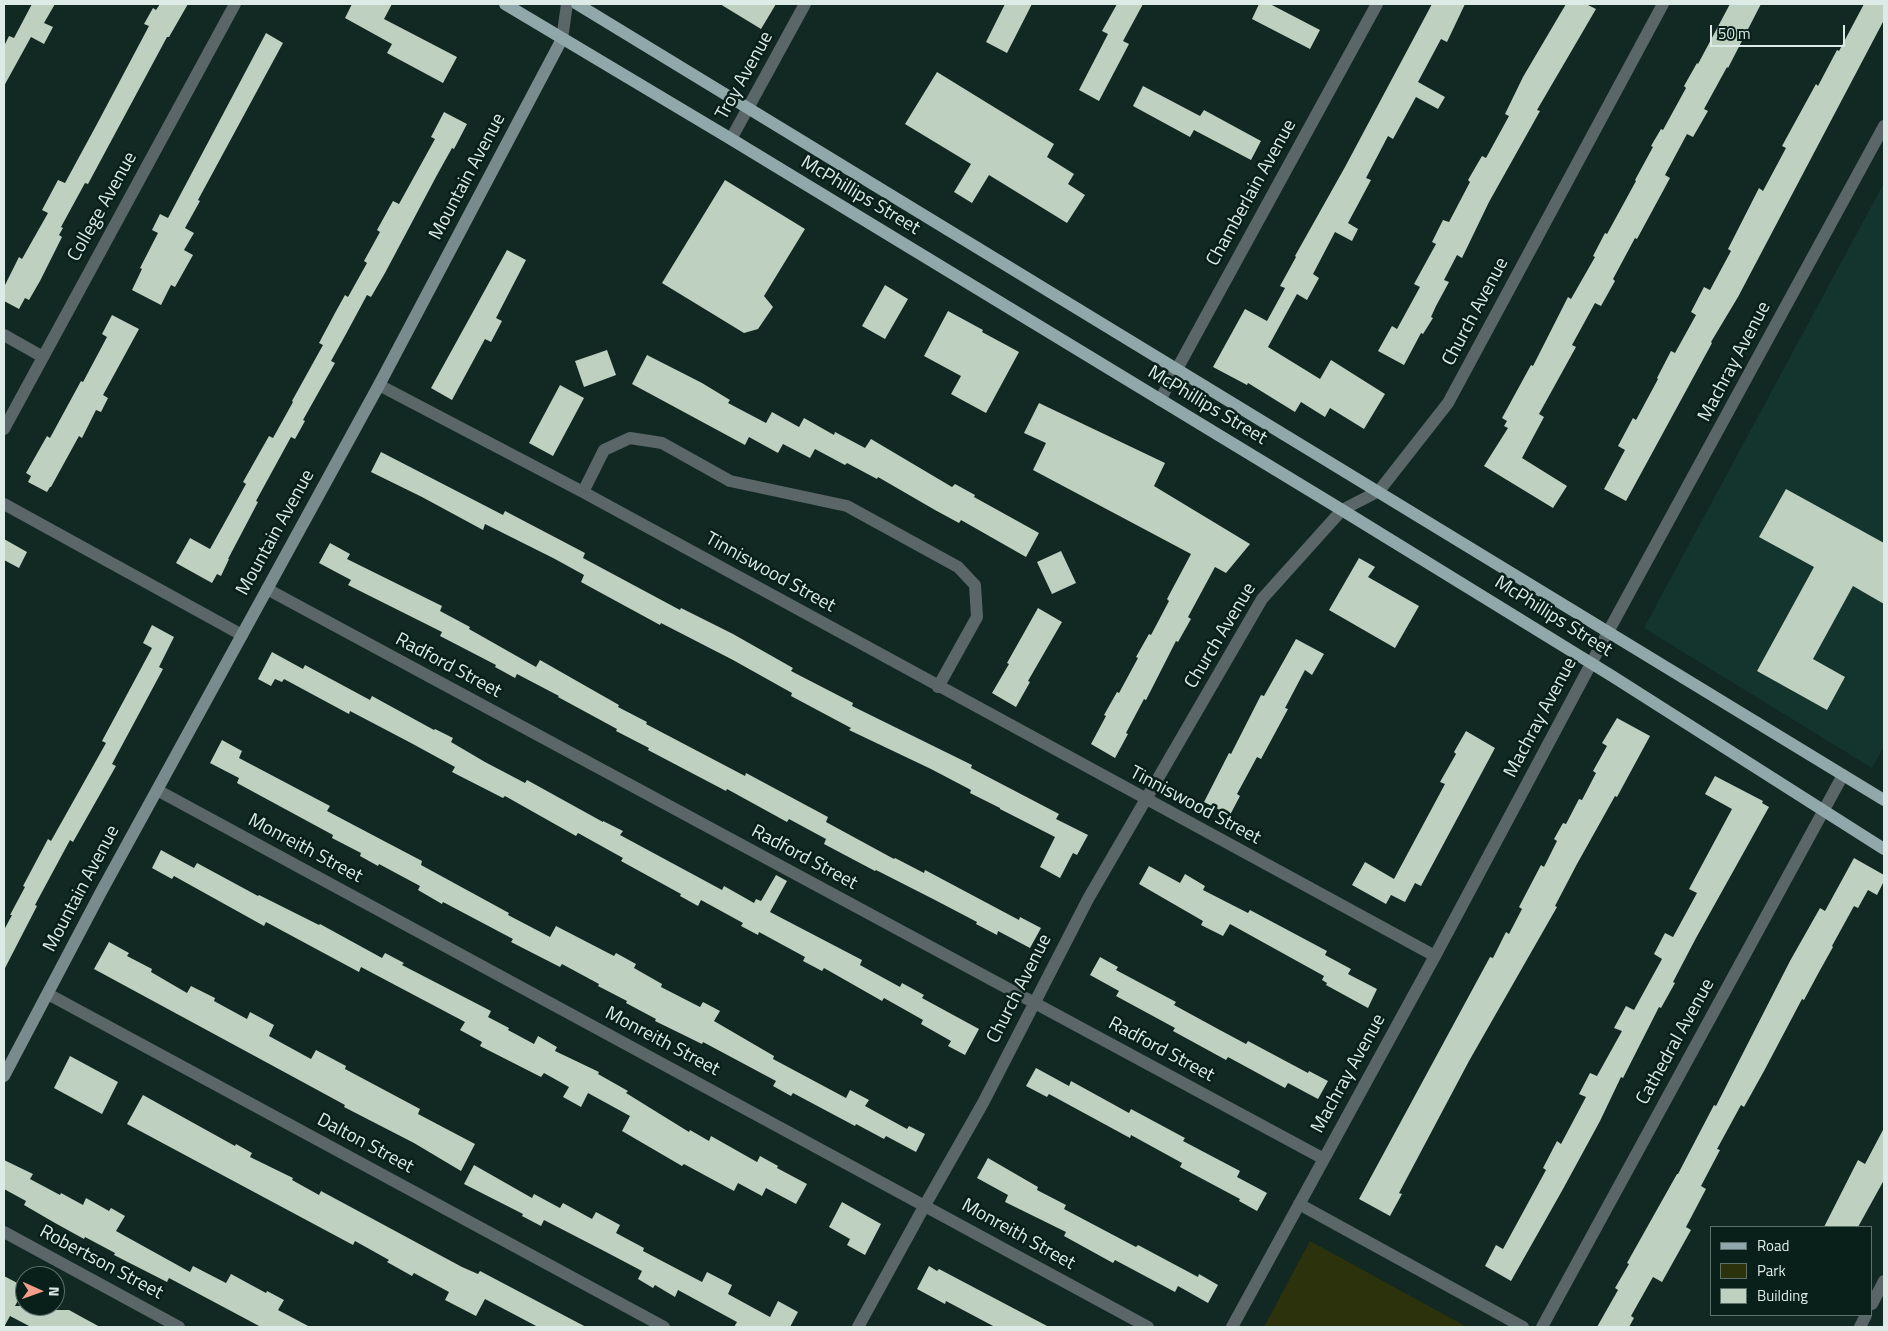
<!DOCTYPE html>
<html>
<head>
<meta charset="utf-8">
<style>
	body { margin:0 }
	#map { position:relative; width:1888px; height:1331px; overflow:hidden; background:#122923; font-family:"Titillium Web",sans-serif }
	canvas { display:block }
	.frame { position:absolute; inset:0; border:5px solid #ddebe7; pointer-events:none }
	.legend { position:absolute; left:1710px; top:1226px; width:162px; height:90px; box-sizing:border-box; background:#081f1a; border:1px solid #5d716c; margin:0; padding:6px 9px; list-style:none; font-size:15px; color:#ddebe7 }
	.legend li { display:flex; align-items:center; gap:10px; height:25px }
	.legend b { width:25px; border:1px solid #5d716c }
	.north { position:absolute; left:15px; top:1266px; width:50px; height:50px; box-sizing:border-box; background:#081f1a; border:1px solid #5d716c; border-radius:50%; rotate:92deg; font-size:14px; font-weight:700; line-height:20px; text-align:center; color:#ddebe7 }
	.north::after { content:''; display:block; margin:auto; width:18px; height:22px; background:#f49e89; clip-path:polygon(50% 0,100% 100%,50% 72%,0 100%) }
	.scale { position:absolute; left:1710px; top:25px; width:135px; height:22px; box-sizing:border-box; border:2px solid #ddebe7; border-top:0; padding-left:6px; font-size:15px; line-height:18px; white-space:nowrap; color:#ddebe7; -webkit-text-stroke:4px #081f1a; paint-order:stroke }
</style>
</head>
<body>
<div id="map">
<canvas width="1888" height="1331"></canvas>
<div class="frame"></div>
<ul class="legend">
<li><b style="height:6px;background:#90a8aa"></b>Road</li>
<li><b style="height:14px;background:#2b320c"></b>Park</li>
<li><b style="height:14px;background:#bed0bf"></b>Building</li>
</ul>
<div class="north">N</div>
<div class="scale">50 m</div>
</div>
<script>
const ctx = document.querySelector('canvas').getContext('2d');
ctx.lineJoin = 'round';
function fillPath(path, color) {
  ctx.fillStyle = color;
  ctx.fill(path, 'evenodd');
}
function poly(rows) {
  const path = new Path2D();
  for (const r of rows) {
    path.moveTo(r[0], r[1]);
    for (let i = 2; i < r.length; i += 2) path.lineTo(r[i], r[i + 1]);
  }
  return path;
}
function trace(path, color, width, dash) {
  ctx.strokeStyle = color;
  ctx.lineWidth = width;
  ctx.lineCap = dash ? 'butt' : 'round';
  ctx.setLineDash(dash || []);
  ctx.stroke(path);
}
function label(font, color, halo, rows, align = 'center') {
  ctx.font = font + ' "Titillium Web",sans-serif';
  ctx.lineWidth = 5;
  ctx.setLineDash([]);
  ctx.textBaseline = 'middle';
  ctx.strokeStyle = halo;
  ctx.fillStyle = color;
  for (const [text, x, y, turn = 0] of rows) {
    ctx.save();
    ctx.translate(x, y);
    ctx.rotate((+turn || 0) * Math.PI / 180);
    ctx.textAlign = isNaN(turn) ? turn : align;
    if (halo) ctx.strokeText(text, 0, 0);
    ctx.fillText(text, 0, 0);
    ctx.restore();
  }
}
fillPath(poly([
	[1884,183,1884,746,1872,768,1644,628]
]), '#14352d');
fillPath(poly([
	[1310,1241,1467,1327,1264,1327]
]), '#2b320c');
fillPath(poly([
	[32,4,55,4,44,23,53,27,44,44,31,37,4,86,4,46,9,36,14,38],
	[160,4,188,4,169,37,167,37,88,184,85,183,61,227,63,228,59,235,62,237,40,281,29,300,25,298,19,309,4,301,4,287,19,257,22,259,48,213,42,210,58,180,65,183,97,124,149,26,144,24,153,8,156,10],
	[352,4,392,4,384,19,457,57,443,83,387,53,392,44,345,18],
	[720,4,776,4,761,29],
	[1005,4,1032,4,1007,53,986,42],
	[1117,4,1143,4,1123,41,1129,44,1099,101,1079,90,1108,34,1102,31],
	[1259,4,1270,4,1320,30,1310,49,1252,19],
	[1432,4,1465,4,1447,42,1441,39,1418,82,1445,97,1438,109,1416,97,1393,139,1388,136,1366,178,1371,180,1348,223,1358,229,1352,241,1335,232,1313,274,1319,278,1307,300,1297,294,1268,347,1320,379,1331,360,1385,394,1364,429,1330,408,1325,417,1301,402,1295,412,1248,383,1247,385,1213,367,1245,309,1267,321,1285,288,1280,286,1296,257,1295,256,1345,167],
	[1566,4,1586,4,1596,9,1537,110,1540,111,1489,202,1462,258,1457,255,1444,280,1449,282,1436,306,1431,317,1433,318,1423,334,1421,333,1404,365,1378,351,1392,326,1397,329,1420,287,1414,284,1436,244,1432,242,1443,220,1449,222,1470,182,1468,180,1482,156,1486,158,1509,116,1505,114,1523,77],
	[1730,4,1761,4,1728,68,1727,67,1704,109,1708,111,1693,137,1687,134,1665,175,1670,178,1637,239,1635,238,1613,279,1615,281,1601,306,1595,303,1572,345,1576,347,1539,414,1544,417,1522,458,1567,486,1553,508,1484,466,1508,428,1504,426,1507,421,1502,418,1531,365,1533,366,1568,297,1571,299,1595,257,1593,256,1605,233,1607,234,1636,181,1635,180,1653,147,1651,146,1661,129,1663,130,1686,88,1684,86,1697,63,1698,64],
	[1864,4,1884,4,1884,20,1738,297,1711,342,1712,343,1626,501,1604,489,1625,450,1618,446,1633,418,1636,420,1658,379,1657,378,1671,351,1675,353,1696,315,1691,312,1704,287,1710,290,1731,251,1728,249,1759,188,1763,191,1786,148,1782,146,1816,84,1818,86,1837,50,1839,51],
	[266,33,283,43,198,200,200,201,185,228,194,233,184,250,193,255,175,287,171,285,161,305,132,290,142,269,140,268,158,233,152,230,160,214,168,218],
	[937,72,1054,144,1047,157,1074,174,1068,184,1085,195,1067,223,989,175,972,203,954,192,971,164,905,124],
	[1143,86,1200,116,1204,110,1261,141,1251,160,1194,130,1190,137,1133,106],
	[444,112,467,124,454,149,452,148,437,175,385,273,371,297,367,295,346,334,331,361,335,363,303,420,305,421,295,439,291,437,256,501,258,502,228,559,229,559,221,576,217,574,212,583,176,563,190,538,210,549,246,484,243,482,269,436,273,438,293,402,292,401,323,345,319,343,335,313,345,295,348,297,367,263,364,261,380,232,377,230,393,201,399,204,435,139,431,137],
	[725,180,805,229,764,296,773,307,758,329,744,333,662,283],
	[507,250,526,260,496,318,502,321,491,342,485,339,452,400,431,388],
	[885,285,908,299,885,339,862,326],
	[948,311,983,330,982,332,1019,352,986,413,951,394,961,376,924,356],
	[112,315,139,329,103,395,108,398,101,412,96,410,82,438,79,436,51,487,50,487,47,492,28,482,31,476,26,473,47,436,50,438,81,381,83,382,107,337,102,334],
	[607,350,616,375,584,387,575,361],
	[647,355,702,383,730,400,728,403,766,423,772,412,799,427,804,418,834,435,835,432,865,448,871,439,952,487,955,484,975,495,974,497,1039,533,1026,557,961,520,959,523,935,510,878,477,877,479,847,463,845,465,815,449,810,458,783,444,778,453,749,437,745,445,632,384],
	[560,385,584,398,553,456,529,443],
	[1039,403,1165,463,1154,486,1250,544,1226,573,1215,567,1188,617,1191,619,1178,642,1176,641,1146,700,1144,699,1126,733,1128,734,1115,758,1091,744,1106,716,1104,715,1117,692,1119,693,1138,658,1136,657,1149,634,1151,635,1169,601,1167,599,1191,554,1033,470,1046,443,1024,433],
	[381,452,503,515,505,511,585,553,583,558,680,610,681,608,733,634,793,668,791,671,853,703,852,706,972,765,971,768,1059,814,1056,819,1088,835,1077,855,1073,853,1060,878,1040,867,1055,837,1000,809,1000,808,970,793,971,790,931,769,849,730,851,728,791,696,792,693,733,660,661,623,660,625,581,582,584,575,555,559,485,524,483,530,422,497,371,472],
	[1786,489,1884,543,1884,604,1853,586,1813,659,1845,677,1827,710,1757,671,1814,567,1759,537],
	[4,539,27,552,19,568,4,560],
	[330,543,350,554,347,559,442,606,440,611,470,627,469,629,536,667,540,660,619,705,618,707,647,722,646,724,745,776,746,773,828,817,826,822,894,859,895,858,924,873,925,870,1019,920,1020,917,1041,928,1030,948,998,931,997,935,976,924,977,922,935,900,876,870,875,871,824,844,826,839,789,819,787,822,727,789,726,791,648,750,649,748,616,731,617,729,558,697,559,696,517,674,515,678,495,667,496,665,440,636,442,632,348,585,351,580,319,563],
	[1061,551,1076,583,1052,594,1037,562],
	[1359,558,1375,567,1368,577,1419,606,1395,648,1329,610],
	[1038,608,1062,622,1028,681,1030,682,1016,707,992,693,1009,664,1007,663],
	[152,625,174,637,159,667,163,669,112,764,116,766,73,842,70,840,35,905,37,906,4,970,4,930,12,915,10,915,25,887,23,886,48,839,51,841,106,743,102,741,152,648,143,643],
	[1296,639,1324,654,1312,675,1305,670,1285,708,1288,709,1261,759,1257,757,1237,794,1240,796,1230,815,1204,802,1229,753,1231,754,1261,695,1264,696],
	[272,652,303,669,305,665,370,700,372,696,434,730,435,729,453,738,451,742,485,762,525,783,527,780,603,822,603,821,623,831,620,835,722,890,724,886,754,903,756,899,761,901,776,875,787,881,770,912,862,960,860,965,900,987,902,983,924,995,922,998,979,1029,965,1055,948,1046,951,1041,921,1024,923,1020,884,998,882,1001,824,968,822,971,803,961,805,957,759,932,758,935,741,926,743,923,701,900,698,906,680,896,681,894,621,861,623,858,578,833,576,836,505,796,503,798,452,772,455,767,411,743,350,711,349,714,284,679,282,682,275,679,271,686,258,679],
	[1617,718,1650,736,1617,797,1615,796,1577,864,1555,906,1557,907,1469,1061,1399,1193,1402,1194,1390,1216,1359,1199,1490,957,1493,958,1506,932,1509,934,1522,909,1519,907,1541,865,1544,867,1557,841,1554,839,1563,823,1566,824,1579,799,1582,800,1596,773,1593,771,1607,746,1602,743],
	[1466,731,1495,748,1421,886,1415,883,1405,902,1391,895,1386,904,1352,885,1365,862,1394,879,1445,784,1440,782,1456,754,1454,752],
	[222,740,242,751,239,758,330,806,327,811,422,861,421,865,509,913,508,915,550,937,556,926,614,956,616,953,636,964,634,968,662,984,661,987,700,1007,703,1002,720,1011,714,1021,774,1056,773,1059,846,1098,850,1090,869,1100,865,1106,907,1129,909,1126,925,1134,916,1152,886,1136,884,1139,856,1124,855,1126,793,1093,791,1096,773,1086,776,1081,703,1042,702,1044,655,1021,656,1019,626,1003,627,1001,598,986,599,984,562,964,560,967,511,942,513,939,443,902,442,904,418,890,420,886,379,864,378,866,360,856,361,853,332,838,333,835,237,783,239,778,210,763],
	[1715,776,1763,801,1762,803,1769,807,1696,938,1673,982,1675,983,1661,1008,1659,1007,1623,1078,1621,1077,1600,1121,1563,1189,1511,1281,1485,1266,1496,1245,1503,1249,1546,1170,1543,1168,1557,1141,1561,1144,1586,1097,1579,1094,1590,1073,1597,1076,1622,1031,1614,1028,1626,1006,1634,1010,1662,959,1654,954,1665,933,1673,937,1697,893,1689,889,1732,809,1705,794],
	[161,850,194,868,197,863,258,896,259,895,319,925,320,924,382,958,385,953,404,963,402,965,491,1011,488,1017,509,1028,508,1030,534,1044,538,1036,557,1047,555,1051,599,1072,598,1074,628,1091,626,1093,689,1132,690,1130,709,1141,711,1136,757,1162,760,1156,778,1166,777,1168,807,1184,796,1204,766,1188,762,1196,738,1183,734,1191,684,1164,682,1166,622,1131,630,1116,588,1093,581,1107,563,1097,569,1087,544,1073,541,1077,480,1046,482,1042,460,1030,465,1022,361,967,359,972,266,922,264,926,174,876,172,879,152,868],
	[1854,858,1884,875,1884,881,1877,895,1868,890,1858,908,1854,906,1832,946,1833,947,1819,972,1804,1000,1802,999,1764,1071,1744,1107,1741,1105,1717,1149,1720,1150,1701,1186,1706,1189,1686,1227,1691,1230,1662,1282,1653,1277,1631,1316,1634,1318,1629,1327,1597,1327,1618,1290,1615,1288,1629,1264,1627,1263,1677,1174,1678,1174,1714,1105,1716,1106,1790,961,1820,908,1825,911],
	[1149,866,1180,883,1185,874,1205,886,1203,890,1248,913,1250,910,1327,951,1325,955,1351,969,1348,974,1377,989,1368,1008,1326,985,1327,983,1322,980,1324,976,1230,924,1223,936,1201,925,1203,921,1139,884],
	[109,942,129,953,127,956,152,969,151,972,187,993,191,986,215,998,214,1001,247,1019,250,1012,274,1025,269,1036,311,1059,316,1050,346,1066,345,1069,420,1109,418,1114,475,1144,461,1171,414,1143,344,1107,345,1105,299,1080,94,969],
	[1100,957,1118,967,1116,970,1176,1002,1174,1005,1218,1029,1246,1044,1248,1041,1308,1073,1309,1071,1328,1081,1318,1099,1288,1083,1285,1088,1228,1057,1226,1060,1173,1031,1175,1028,1116,996,1119,991,1090,975],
	[70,1056,118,1082,102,1114,54,1088],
	[1036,1068,1069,1086,1071,1081,1129,1113,1131,1109,1185,1138,1183,1141,1240,1171,1237,1177,1267,1193,1257,1211,1239,1201,1240,1199,1180,1167,1182,1163,1131,1135,1130,1138,1049,1094,1047,1097,1026,1086],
	[143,1095,235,1146,236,1144,252,1153,250,1157,293,1178,292,1180,319,1195,321,1191,462,1267,478,1274,480,1271,586,1327,538,1327,485,1299,476,1316,445,1300,449,1292,414,1273,412,1276,387,1262,389,1260,355,1241,353,1245,127,1124],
	[1884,1128,1884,1180,1858,1227,1824,1227,1858,1160,1865,1164],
	[988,1158,1038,1187,1037,1190,1066,1205,1064,1209,1136,1247,1138,1245,1198,1277,1199,1274,1218,1285,1208,1303,1178,1286,1175,1292,1115,1260,1113,1263,1064,1236,1066,1232,1005,1202,1008,1195,977,1178],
	[4,1160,33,1174,30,1179,60,1195,61,1193,83,1205,86,1198,109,1211,111,1208,125,1216,116,1231,190,1272,193,1266,226,1283,231,1274,266,1293,267,1291,284,1300,278,1310,310,1327,261,1327,169,1278,167,1282,114,1255,115,1253,85,1237,84,1239,55,1223,24,1205,26,1201,4,1189],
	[474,1165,532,1198,534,1194,560,1208,563,1203,592,1219,596,1212,620,1225,616,1233,644,1248,643,1251,702,1282,707,1272,732,1285,728,1294,770,1317,778,1301,798,1312,790,1327,734,1327,737,1322,678,1290,675,1297,655,1285,653,1288,638,1279,642,1271,606,1252,544,1220,541,1226,522,1216,523,1214,464,1184],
	[842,1202,881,1224,865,1255,847,1245,850,1239,829,1227],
	[929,1266,937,1271,939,1269,1049,1327,995,1327,946,1301,945,1304,917,1289],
	[4,1276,25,1287,15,1306,53,1306,51,1310,69,1310,100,1327,31,1327,10,1316,4,1327]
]), '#bed0bf');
trace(poly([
	[731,139,805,4],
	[4,335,43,357],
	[379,385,583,492,1435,956],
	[1160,400,1377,4],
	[4,429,235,4],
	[583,492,604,450,630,438,662,443,730,481,847,506,958,567,975,585,977,617,938,687],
	[4,504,242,635],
	[267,589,1324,1159],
	[157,790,1148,1327],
	[48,994,664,1327],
	[1299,1204,1523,1327],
	[4,1232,179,1327],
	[1872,1304,1884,1281],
	[858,1327,925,1205,983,1103,1088,899,1262,599,1342,510,1379,491,1448,403,1663,4],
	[1232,1327,1435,956,1608,632,1884,126],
	[1542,1327,1843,775],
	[1860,1327,1866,1315]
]), '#5a6667', 12);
trace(poly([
	[562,39,567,4]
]), '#5a6667', 12);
trace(poly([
	[4,1076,101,892,379,385,562,39]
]), '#798b8d', 12);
trace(poly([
	[505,4,731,139,1342,510,1612,676,1884,849],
	[577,4,1884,800]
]), '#90a8aa', 12);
label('19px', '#ddebe7', '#081f1a', [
	["Troy Avenue",745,76,-61],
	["Mountain Avenue",468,177,-62],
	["Chamberlain Avenue",1252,193,-61],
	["McPhillips Street",860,196,31],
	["College Avenue",103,207,-61],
	["Church Avenue",1476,312,-62],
	["Machray Avenue",1735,362,-62],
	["McPhillips Street",1207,406,31],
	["Mountain Avenue",276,533,-61],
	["Tinniswood Street",770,573,29],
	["McPhillips Street",1553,617,32],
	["Church Avenue",1221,636,-59],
	["Radford Street",448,666,28],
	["Machray Avenue",1541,718,-62],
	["Tinniswood Street",1195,806,28],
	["Monreith Street",305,849,28],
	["Radford Street",804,858,28],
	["Mountain Avenue",82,889,-62],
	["Church Avenue",1020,989,-63],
	["Monreith Street",662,1042,28],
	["Cathedral Avenue",1676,1042,-61],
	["Radford Street",1161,1050,28],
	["Machray Avenue",1349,1074,-61],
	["Dalton Street",365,1144,28],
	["Monreith Street",1018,1235,29],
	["Robertson Street",101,1263,28]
]);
</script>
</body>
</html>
